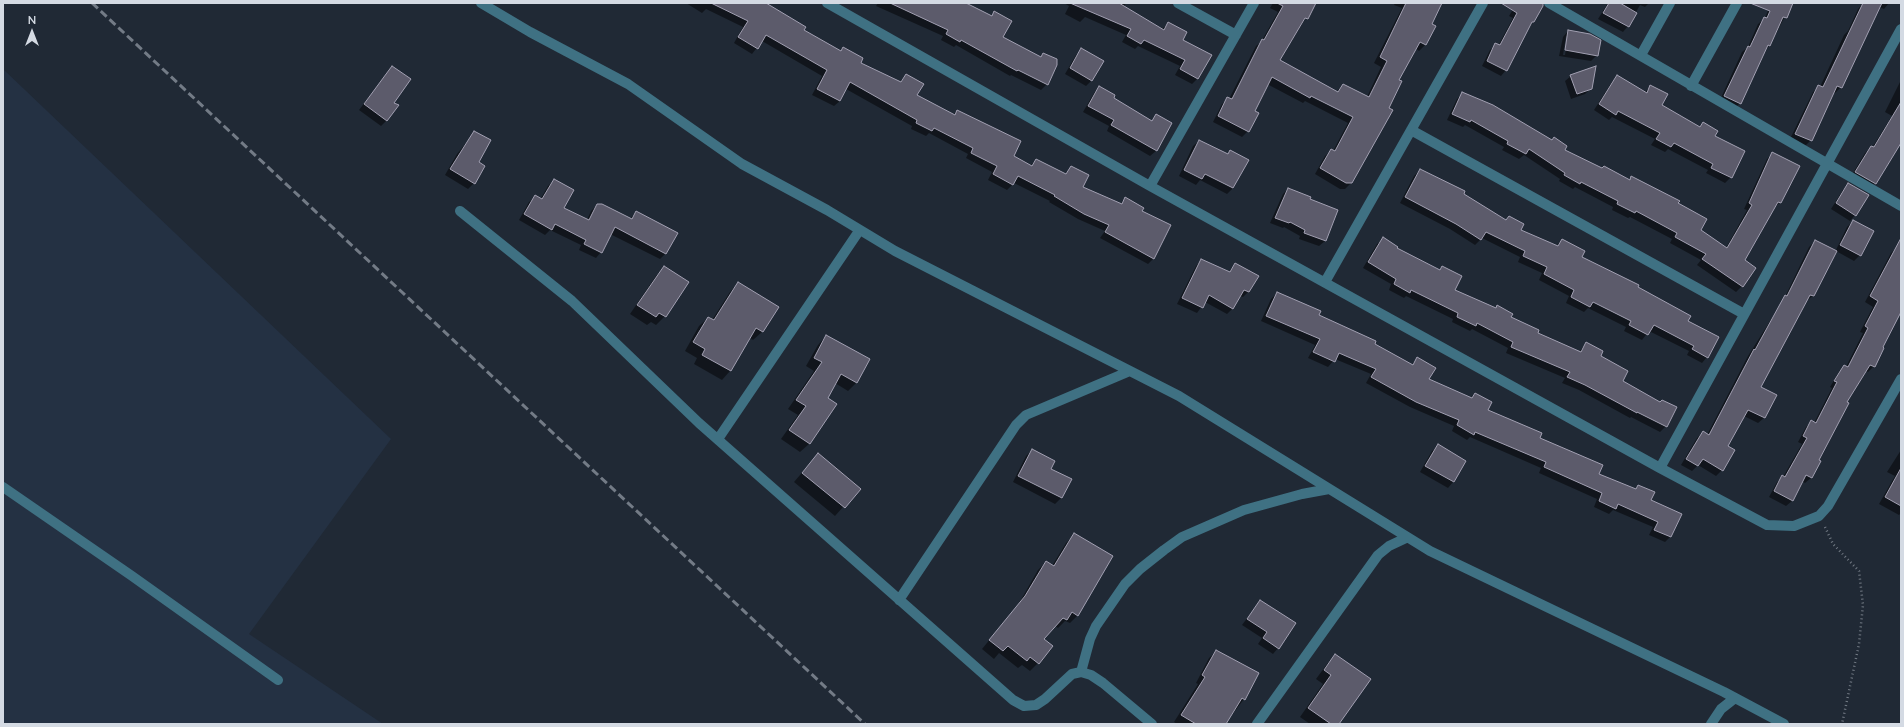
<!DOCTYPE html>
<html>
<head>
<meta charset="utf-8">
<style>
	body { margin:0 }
	#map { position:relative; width:1904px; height:727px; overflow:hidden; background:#202935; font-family:Lato,sans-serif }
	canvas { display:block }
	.frame { position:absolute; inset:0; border:4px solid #d4dae3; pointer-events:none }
	.north { position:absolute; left:12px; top:12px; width:40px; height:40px; -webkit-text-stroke:3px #202935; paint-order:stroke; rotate:0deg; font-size:11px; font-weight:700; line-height:16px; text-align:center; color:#d4dae3 }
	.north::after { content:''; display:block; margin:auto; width:14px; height:18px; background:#d4dae3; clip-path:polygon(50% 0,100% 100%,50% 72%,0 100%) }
</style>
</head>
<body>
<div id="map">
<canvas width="1904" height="727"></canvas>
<div class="frame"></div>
<div class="north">N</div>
</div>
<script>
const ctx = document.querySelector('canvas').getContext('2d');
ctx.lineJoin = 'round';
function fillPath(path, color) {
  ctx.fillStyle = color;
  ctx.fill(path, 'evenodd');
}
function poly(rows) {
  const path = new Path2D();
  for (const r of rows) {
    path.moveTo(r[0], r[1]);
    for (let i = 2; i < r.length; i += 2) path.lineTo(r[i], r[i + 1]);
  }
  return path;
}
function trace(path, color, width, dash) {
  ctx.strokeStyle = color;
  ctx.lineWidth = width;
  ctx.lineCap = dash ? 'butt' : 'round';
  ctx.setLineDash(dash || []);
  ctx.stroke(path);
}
fillPath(poly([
	[3,69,391,439,249,634,383,724,3,724]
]), '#243143');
fillPath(poly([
	[686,3,765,3,803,30,859,63,899,83,906,75,916,95,953,115,957,111,1012,157,1030,166,1036,160,1065,174,1071,167,1081,187,1120,204,1126,199,1140,212,1170,226,1153,259,1148,264,1100,238,1105,231,1078,219,1049,202,1050,201,1014,183,1007,190,988,180,992,172,966,158,968,154,929,133,926,136,911,129,912,126,846,89,840,101,834,106,812,95,822,76,762,41,752,54,734,43,743,27,706,9,702,13],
	[878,3,964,3,991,16,994,13,1002,38,1040,58,1044,54,1047,84,1041,90,1011,75,1010,76,956,45,954,47,941,40,943,36,876,6],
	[1064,3,1126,3,1124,7,1162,29,1168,24,1182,40,1197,79,1192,84,1175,75,1180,66,1138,46,1135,49,1122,42,1126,35,1085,17,1080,22,1065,14,1069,6],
	[1273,3,1315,3,1279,61,1336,92,1343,85,1367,97,1381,67,1374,63,1402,8,1394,5,1395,3,1441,3,1431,24,1435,27,1425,45,1419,51,1415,48,1398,80,1351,183,1345,189,1340,189,1315,174,1325,156,1331,150,1333,151,1348,123,1305,101,1303,103,1267,84,1253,111,1248,131,1242,137,1213,122,1222,104,1228,98,1229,99,1256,46,1261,42,1278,12,1270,8],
	[1517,3,1543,3,1506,70,1501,76,1482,66,1490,50,1496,45,1498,46,1513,18,1509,16],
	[1608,3,1649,3,1645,7,1640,5,1628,26,1623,32,1598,19],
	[1771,3,1792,3,1770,45,1764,51,1740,103,1734,109,1719,102,1742,52,1748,47,1758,24,1765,18],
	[1863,3,1889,3,1884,9,1879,7,1841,87,1835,93,1833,92,1811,140,1805,146,1790,139,1813,92,1819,86,1820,87,1844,35,1848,31,1858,9],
	[1568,31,1597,55,1591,61,1559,56,1563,37],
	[1566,36,1568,36,1565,55,1563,55],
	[1082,50,1092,80,1086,86,1065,74,1076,55],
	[392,67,393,103,387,120,381,126,359,110],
	[1571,76,1591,88,1585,94,1571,99,1565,81],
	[1617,76,1644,93,1651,86,1661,106,1699,127,1703,123,1714,137,1731,177,1725,183,1706,173,1708,170,1668,149,1665,152,1651,145,1655,139,1612,117,1609,120,1594,110,1612,82],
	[1901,80,1901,143,1875,183,1869,189,1850,178,1865,153,1871,147,1872,148,1892,116,1885,112],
	[1099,87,1112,99,1151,122,1156,116,1171,123,1156,151,1150,156,1107,131,1109,126,1083,112,1094,93],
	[1463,93,1551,141,1554,138,1563,150,1601,169,1629,180,1632,178,1677,203,1700,231,1726,248,1747,210,1744,209,1767,159,1773,153,1780,202,1774,208,1743,261,1742,286,1736,292,1697,265,1701,260,1670,243,1672,239,1630,217,1628,218,1612,210,1613,207,1575,187,1573,189,1559,181,1560,179,1524,155,1519,159,1502,150,1504,147,1465,125,1463,127,1447,120,1457,99],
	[475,132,474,183,468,189,445,175,457,154],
	[1199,141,1227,154,1230,151,1247,160,1233,188,1227,194,1200,180,1196,185,1179,176,1193,146],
	[1420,170,1520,230,1556,246,1562,240,1580,258,1636,288,1687,322,1707,357,1702,363,1687,355,1689,351,1649,331,1642,340,1624,331,1626,327,1588,308,1584,312,1566,303,1569,296,1539,280,1542,273,1518,262,1520,257,1482,238,1475,245,1450,229,1400,203,1414,176],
	[554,180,562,209,587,220,591,211,597,205,630,219,636,212,676,233,665,254,660,259,610,234,601,252,596,258,579,250,581,245,550,230,545,235,519,220,529,202,535,197,540,200,548,186],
	[1849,184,1855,215,1850,221,1831,209,1843,190],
	[1288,189,1309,200,1336,210,1325,241,1319,246,1299,239,1300,236,1284,227,1283,228,1270,223,1283,194],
	[1853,221,1860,255,1854,261,1836,251,1813,296,1806,301,1759,387,1775,396,1764,418,1758,423,1744,416,1727,446,1722,470,1716,476,1698,465,1692,471,1681,465,1697,438,1703,432,1707,435,1748,356,1784,299,1809,247,1815,241,1835,252,1847,227],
	[1383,239,1396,249,1439,270,1442,267,1453,290,1495,309,1497,306,1510,318,1536,333,1579,352,1586,343,1666,426,1660,432,1631,417,1630,418,1579,390,1562,383,1565,378,1506,353,1508,348,1472,329,1470,331,1452,322,1453,319,1406,296,1404,298,1389,290,1391,284,1363,268,1377,244],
	[1896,248,1901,251,1901,314,1899,314,1881,348,1874,366,1868,372,1866,371,1845,402,1818,460,1820,462,1811,478,1805,483,1802,481,1792,501,1786,506,1769,497,1777,482,1783,477,1802,444,1798,442,1806,427,1811,422,1814,423,1832,388,1830,387,1839,372,1845,366,1846,367,1863,333,1860,332,1873,307,1865,302,1891,253],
	[1201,260,1228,273,1235,264,1248,292,1243,297,1240,296,1233,308,1227,314,1205,302,1197,313,1177,304,1196,266],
	[665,267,688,283,665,316,656,325,651,322,647,325,630,314,656,276],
	[738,283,777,307,762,332,753,340,750,338,730,371,722,380,694,364,697,358,685,351,699,326,708,318,712,320,730,292],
	[1277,293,1411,365,1418,359,1428,379,1470,398,1475,394,1486,410,1539,438,1597,474,1634,490,1638,486,1650,501,1670,537,1665,542,1649,535,1653,527,1613,510,1609,514,1594,507,1597,499,1539,473,1541,468,1470,437,1467,440,1452,431,1454,426,1410,407,1366,383,1371,374,1335,359,1328,367,1308,358,1315,345,1261,321,1271,299],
	[826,336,857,382,848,391,835,383,826,398,835,405,809,444,800,452,781,439,798,415,788,409,814,371,806,366,818,345],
	[1438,446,1465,461,1453,482,1448,488,1420,472,1432,451],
	[1032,450,1050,469,1070,480,1061,498,1055,504,1013,482,1026,456],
	[1901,450,1901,513,1899,515,1879,504,1895,476,1887,472],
	[818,454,859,489,835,516,794,482],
	[1074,535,1078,615,1070,623,1065,621,1058,628,1054,625,1043,639,1038,663,1030,671,1022,665,1018,668,999,653,994,659,982,649,1018,605,1038,570,1046,562,1052,566,1066,543],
	[1260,601,1278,648,1273,654,1258,644,1262,638,1242,625],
	[1217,651,1258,674,1244,699,1225,724,1177,724,1174,722,1198,684,1196,683,1209,658],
	[1336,655,1338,724,1310,724,1300,717,1323,684,1316,679,1327,664]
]), '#0007');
const building = poly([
	[711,3,766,3,806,27,804,30,841,51,843,47,863,58,861,63,901,82,906,74,924,84,917,95,955,115,957,110,1021,141,1014,156,1032,166,1036,159,1066,174,1071,166,1089,175,1083,187,1122,204,1125,197,1144,208,1142,211,1171,225,1154,259,1105,232,1109,225,1084,214,1054,196,1055,195,1018,176,1013,185,993,174,997,166,971,153,973,148,934,128,932,131,916,123,917,120,850,82,840,101,817,89,827,70,766,35,758,49,738,37,748,21,711,3],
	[890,3,966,3,992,16,994,11,1012,21,1003,37,1041,57,1043,53,1057,59,1057,65,1048,85,1018,70,1017,71,961,40,960,42,946,34,948,30,890,3],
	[1070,3,1119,3,1164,30,1168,22,1187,32,1183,40,1212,55,1198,79,1180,69,1185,60,1144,40,1141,44,1127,36,1131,29,1070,3],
	[1277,3,1316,3,1308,19,1305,18,1280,60,1338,92,1343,84,1369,97,1387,61,1380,57,1406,3,1442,3,1432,24,1436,26,1426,45,1420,42,1399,80,1402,81,1389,108,1393,110,1352,183,1346,183,1320,168,1331,149,1335,151,1353,117,1311,96,1310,98,1272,77,1255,111,1259,113,1249,132,1218,116,1227,97,1232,99,1262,39,1264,40,1283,6,1277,3],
	[1501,3,1543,3,1543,6,1534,22,1532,22,1507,71,1487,61,1495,43,1500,45,1517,13,1501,3],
	[1609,3,1620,3,1637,13,1629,27,1603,13,1609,3],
	[1750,3,1793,3,1787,18,1783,17,1770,46,1768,45,1741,104,1724,96,1748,46,1750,47,1764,17,1767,18,1770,11,1750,3],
	[1863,3,1882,3,1842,88,1837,86,1812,141,1795,134,1818,85,1823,87,1863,3],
	[1568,30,1590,34,1601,40,1598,56,1565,50,1568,30],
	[1081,48,1104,61,1092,81,1070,68,1081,48],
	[392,66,411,79,394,103,399,105,387,121,364,104,392,66],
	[1596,66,1592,89,1577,94,1570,75,1596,66],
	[1617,75,1647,93,1650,85,1668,94,1662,105,1700,127,1703,122,1718,131,1715,136,1745,151,1732,178,1711,168,1713,164,1674,143,1671,147,1656,139,1660,133,1618,111,1616,115,1599,104,1617,75],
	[1099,86,1115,95,1114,98,1152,121,1156,114,1172,123,1157,151,1111,125,1114,120,1088,106,1099,86],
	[1462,92,1493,105,1552,140,1554,137,1567,146,1565,150,1602,168,1604,166,1630,180,1631,176,1680,201,1678,203,1707,219,1701,230,1727,248,1752,205,1749,203,1772,152,1800,166,1781,203,1778,202,1745,260,1756,268,1743,287,1702,259,1706,254,1675,237,1677,233,1636,211,1635,213,1617,204,1618,201,1581,182,1580,184,1564,175,1565,173,1529,149,1526,154,1507,144,1508,141,1471,120,1470,122,1452,114,1462,92],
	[1901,102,1901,143,1876,184,1855,172,1871,146,1874,147,1901,102],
	[474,131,491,140,479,162,485,166,475,184,450,169,474,131],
	[1199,140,1228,154,1230,150,1249,160,1233,188,1205,174,1202,179,1184,170,1199,140],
	[1420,169,1465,191,1464,194,1506,220,1509,216,1524,224,1521,230,1558,246,1562,239,1585,251,1582,257,1639,285,1638,287,1691,316,1688,321,1719,337,1708,358,1692,349,1694,346,1654,325,1648,335,1629,325,1631,321,1593,302,1590,307,1571,297,1574,290,1544,274,1547,267,1523,256,1525,251,1486,232,1481,240,1456,224,1405,197,1420,169],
	[554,179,574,190,564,208,589,220,597,204,602,204,632,219,636,211,678,233,666,254,615,227,602,253,584,244,586,240,555,224,552,230,524,214,535,195,542,199,554,179],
	[1848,183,1869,195,1856,216,1836,203,1848,183],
	[1288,188,1311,197,1310,199,1338,210,1326,241,1304,233,1305,230,1290,222,1289,223,1275,218,1288,188],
	[1853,220,1874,231,1861,256,1840,245,1853,220],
	[1383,237,1398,247,1397,248,1440,270,1442,266,1462,276,1455,290,1496,308,1497,305,1513,314,1511,317,1539,330,1538,333,1581,352,1586,342,1603,351,1601,356,1628,371,1623,381,1660,402,1662,400,1677,407,1667,427,1637,412,1637,413,1585,385,1567,377,1570,372,1511,347,1513,342,1477,323,1476,326,1457,317,1458,313,1411,290,1410,293,1394,284,1396,279,1368,262,1383,237],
	[1901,238,1901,312,1883,347,1884,348,1875,367,1870,365,1847,402,1849,403,1819,460,1821,461,1812,478,1806,475,1793,501,1774,491,1782,475,1785,477,1807,438,1803,436,1811,420,1816,423,1837,382,1834,381,1844,365,1848,367,1868,328,1865,326,1878,301,1870,296,1901,238],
	[1815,240,1837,251,1814,296,1810,295,1761,387,1777,395,1765,418,1748,410,1728,446,1735,450,1723,471,1703,459,1698,466,1686,459,1703,431,1709,435,1754,349,1755,350,1785,295,1787,296,1815,240],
	[1201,259,1230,272,1235,263,1259,276,1249,292,1244,290,1233,309,1209,295,1203,308,1182,298,1201,259],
	[664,266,689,282,666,317,659,313,656,317,637,305,664,266],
	[738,282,779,307,763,332,756,328,731,371,702,355,705,349,693,342,708,317,714,320,738,282],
	[1277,292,1321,311,1319,315,1376,341,1375,344,1413,365,1417,357,1436,368,1429,379,1472,398,1475,393,1492,402,1488,410,1542,433,1540,438,1603,465,1599,474,1636,489,1638,485,1655,492,1651,500,1682,514,1671,537,1654,530,1658,522,1618,504,1616,509,1599,501,1602,493,1544,467,1546,462,1475,432,1474,435,1457,425,1459,420,1416,402,1371,377,1376,369,1339,353,1335,362,1313,352,1320,339,1266,316,1277,292],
	[826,335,870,359,857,383,841,374,828,398,837,404,810,444,789,430,806,406,796,400,822,362,814,358,826,335],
	[1438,444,1466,461,1454,482,1425,466,1438,444],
	[1032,449,1055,461,1051,469,1072,479,1062,498,1018,476,1032,449],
	[818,453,861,489,845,508,802,473,818,453],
	[1901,468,1901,506,1885,497,1901,468],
	[1074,533,1113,556,1078,616,1072,612,1067,620,1063,618,1044,639,1053,646,1039,664,1030,657,1027,661,1008,646,1003,651,989,640,1025,596,1046,561,1054,566,1074,533],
	[1260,600,1296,623,1279,649,1263,638,1267,632,1247,619,1260,600],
	[1216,650,1259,673,1245,700,1242,698,1226,724,1196,724,1181,715,1205,677,1202,675,1216,650],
	[1335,654,1371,679,1339,724,1331,724,1308,708,1331,675,1324,670,1335,654]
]);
fillPath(building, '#5c5b6b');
trace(building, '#a2a0b2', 1);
trace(poly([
	[1825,527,1833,544,1859,571,1863,605,1859,644,1842,724]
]), '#737b85', 2.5, [1, 3]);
trace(poly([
	[481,3,530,32,628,84,742,164,827,210,895,251,1179,396,1430,551,1724,692,1784,724],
	[827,3,1150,186,1660,468,1767,525,1794,526,1819,516,1828,506,1901,379],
	[1178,3,1236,35],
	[1549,3,1901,206],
	[1641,55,1670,3],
	[1691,86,1737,3],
	[1411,130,1744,314],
	[1150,186,1254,3],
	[460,211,572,301,699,423,1013,700,1024,706,1036,705,1045,699,1072,674,1081,672,1091,675,1103,683,1152,724],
	[1325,282,1483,3],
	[718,439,859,231],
	[1660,468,1901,29],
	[3,487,132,576,278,680],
	[899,600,1016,425,1026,415,1130,371],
	[1081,672,1090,639,1096,626,1125,584,1140,569,1164,550,1182,537,1244,510,1302,494,1329,489],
	[1257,724,1378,555,1389,546,1406,538],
	[1711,724,1721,709,1735,698]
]), '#3f7183', 10);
trace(poly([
	[92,3,865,724]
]), '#737b86', 3, [8, 4]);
</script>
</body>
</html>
